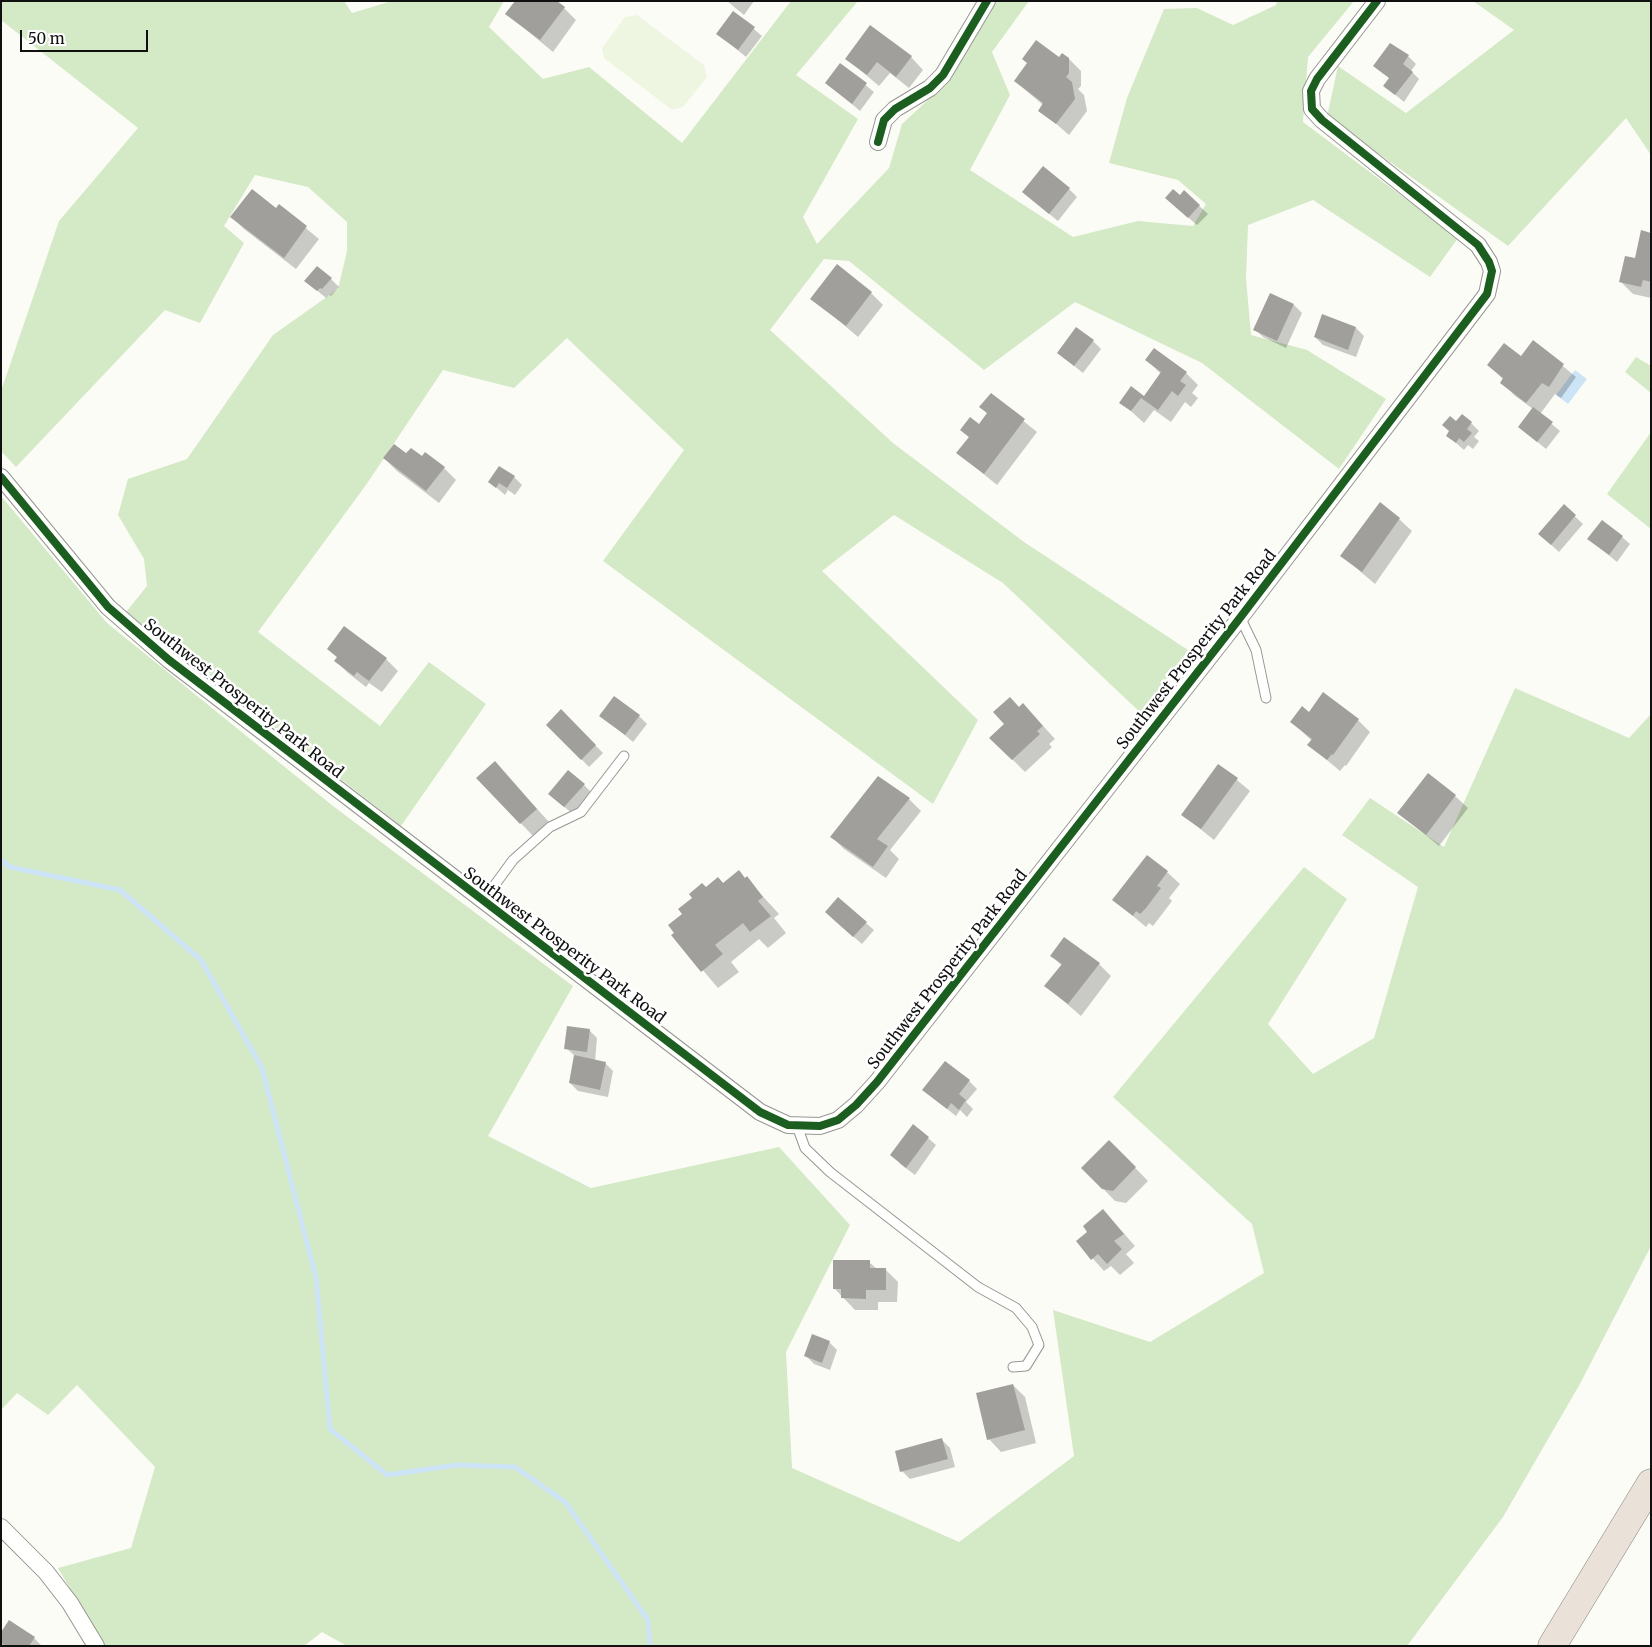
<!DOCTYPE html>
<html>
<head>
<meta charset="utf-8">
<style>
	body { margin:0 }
	#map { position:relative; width:1652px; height:1647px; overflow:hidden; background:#fcfcf7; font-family:Merriweather,serif }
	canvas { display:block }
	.frame { position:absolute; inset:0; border:2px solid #101010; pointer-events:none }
	.scale { position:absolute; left:20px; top:30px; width:128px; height:22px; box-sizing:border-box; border:2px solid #101010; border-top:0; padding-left:6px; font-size:15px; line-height:18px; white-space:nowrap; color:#101010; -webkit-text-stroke:4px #fff; paint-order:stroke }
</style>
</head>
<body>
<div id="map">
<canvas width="1652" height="1647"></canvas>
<div class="frame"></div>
<div class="scale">50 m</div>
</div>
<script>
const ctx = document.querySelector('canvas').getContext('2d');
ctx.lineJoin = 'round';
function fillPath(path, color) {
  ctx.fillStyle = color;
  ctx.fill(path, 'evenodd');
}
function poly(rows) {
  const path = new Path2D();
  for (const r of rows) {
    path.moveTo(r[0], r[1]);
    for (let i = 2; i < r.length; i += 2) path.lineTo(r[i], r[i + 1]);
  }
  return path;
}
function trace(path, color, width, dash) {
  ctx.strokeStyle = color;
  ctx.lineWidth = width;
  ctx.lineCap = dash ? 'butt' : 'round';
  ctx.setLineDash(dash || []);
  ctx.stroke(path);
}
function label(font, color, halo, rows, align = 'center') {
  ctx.font = font + ' Merriweather,serif';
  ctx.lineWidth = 5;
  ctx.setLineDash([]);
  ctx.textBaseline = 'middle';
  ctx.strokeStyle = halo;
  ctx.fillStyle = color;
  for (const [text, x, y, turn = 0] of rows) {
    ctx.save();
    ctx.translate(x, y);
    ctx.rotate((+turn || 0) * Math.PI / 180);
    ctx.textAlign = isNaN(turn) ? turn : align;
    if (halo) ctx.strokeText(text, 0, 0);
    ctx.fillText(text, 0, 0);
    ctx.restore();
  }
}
fillPath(poly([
	[1,1,344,1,352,13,392,1,504,1,489,27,543,79,589,67,682,143,791,1,858,1,796,75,858,119,803,217,817,244,889,168,902,124,945,84,996,1,1029,1,992,52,1010,95,970,170,1073,237,1138,221,1193,226,1206,204,1178,180,1109,163,1127,98,1164,9,1197,8,1233,25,1276,5,1277,1,1354,1,1308,57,1303,122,1458,238,1430,277,1313,200,1248,225,1246,278,1251,335,1307,350,1386,399,1339,469,1202,363,1075,302,984,370,849,261,824,259,770,330,893,443,1024,542,1188,650,1143,715,1003,583,894,515,822,571,978,720,933,804,603,561,684,450,567,338,514,388,443,370,366,485,258,632,380,726,429,662,486,704,401,826,126,612,147,586,144,559,118,515,128,479,187,459,273,335,338,289,347,251,347,222,308,187,255,175,224,226,244,243,200,323,165,310,16,467,1,451,1,391,59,221,138,128,1,20],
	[1473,1,1651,1,1651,155,1626,118,1508,246,1327,117,1338,66,1406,113,1514,30],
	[1636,357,1651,366,1651,393,1625,372],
	[1651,432,1651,529,1607,494],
	[1,496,107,623,333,806,573,986,488,1136,591,1188,779,1147,850,1225,786,1352,792,1468,959,1542,1074,1456,1053,1310,1150,1342,1264,1273,1252,1224,1113,1097,1304,867,1347,899,1268,1024,1313,1074,1374,1038,1418,887,1342,835,1370,798,1444,847,1515,688,1629,738,1651,714,1651,1246,1581,1382,1503,1517,1407,1646,347,1646,322,1632,304,1646,103,1646,58,1568,131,1548,155,1467,77,1385,48,1415,17,1393,1,1410]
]), '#d4e9c5');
fillPath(poly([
	[637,15,704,65,707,77,683,107,672,110,604,58,602,48,625,17]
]), '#eef6e1');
fillPath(poly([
	[1575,370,1587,379,1568,404,1556,395]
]), '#cde4f6');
fillPath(poly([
	[727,1,754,1,744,15],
	[564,8,576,20,553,52,507,14],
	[734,12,762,36,746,57,717,33],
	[871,27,911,57,923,70,909,88,890,73,879,86,847,59],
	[1408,56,1416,64,1411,71,1419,79,1404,102,1385,86],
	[1059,59,1069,59,1081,71,1081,86,1078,89,1084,95,1087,111,1069,135,1040,110,1043,105,1015,81,1028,63],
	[841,65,874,92,860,111,827,83],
	[1069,189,1077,197,1058,221,1032,200],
	[1184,192,1208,214,1197,225,1175,206],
	[279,206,319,239,296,269,244,229,232,217,276,210],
	[1651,233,1651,298,1633,294,1620,281],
	[331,279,339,287,331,296,329,295,326,298,314,288],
	[871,293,883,305,858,337,812,298],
	[1294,305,1302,313,1286,348,1263,337,1255,329],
	[1323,316,1356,328,1364,336,1356,357,1323,345,1315,337],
	[1093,341,1101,349,1083,373,1058,353],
	[1534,342,1576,377,1561,398,1555,394,1540,414,1560,431,1546,449,1519,427,1533,409,1514,395,1502,382,1504,380,1488,365,1521,357],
	[1147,360,1186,373,1198,385,1192,393,1198,398,1191,407,1185,402,1171,422,1154,410,1144,423,1121,402,1131,388,1144,397,1161,374],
	[991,395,1037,432,997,485,958,453,970,438,961,430,979,425,988,414,981,407],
	[1457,423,1471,423,1479,431,1474,437,1479,441,1473,449,1468,445,1464,450,1447,435],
	[407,455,422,458,444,468,456,480,439,503,397,471,384,458],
	[514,477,522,485,515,495,508,490,505,495,490,482],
	[1564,506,1583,524,1559,552,1548,542],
	[1399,519,1412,531,1375,584,1342,556],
	[1622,537,1630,544,1617,562,1589,539],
	[328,649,386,659,398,671,382,692,369,683,366,687,348,673,336,661,338,658],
	[1020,708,1035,717,1055,739,1049,744,1052,747,1025,772,1003,750],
	[561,711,603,753,589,767,548,725],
	[1309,714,1358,720,1370,732,1346,766,1345,765,1340,771,1309,745,1312,741,1292,722],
	[601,715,639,716,647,724,633,742],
	[495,763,549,822,533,836,478,778],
	[1219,765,1250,791,1214,840,1183,815],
	[879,778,909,799,921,811,890,850,899,859,886,878,844,849,832,837],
	[584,785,592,793,573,814,558,802],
	[1455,796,1468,808,1439,846,1399,813],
	[1167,872,1180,884,1169,898,1172,901,1153,926,1149,923,1146,927,1114,900],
	[746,878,779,914,774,918,786,933,768,948,759,939,731,962,739,972,718,988,673,935,684,914,706,888],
	[834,920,866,923,874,930,862,944],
	[1052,956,1099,964,1111,976,1081,1016,1046,986,1062,966],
	[589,1030,597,1038,595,1061,605,1063,613,1071,608,1097,578,1091,570,1083,575,1056,566,1048],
	[969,1081,977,1089,966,1102,973,1109,967,1117,960,1110,956,1116,932,1097],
	[928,1138,936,1145,915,1175,899,1163],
	[1109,1141,1148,1181,1126,1203,1115,1201,1083,1168],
	[1103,1210,1135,1246,1126,1254,1134,1263,1120,1275,1111,1266,1104,1271,1077,1241,1088,1232],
	[869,1262,877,1269,885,1269,898,1282,897,1302,878,1302,878,1310,855,1310,834,1288],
	[829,1342,837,1350,830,1370,814,1364,806,1356],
	[1013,1385,1025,1397,1036,1443,1001,1452,989,1439],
	[942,1440,950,1448,955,1467,910,1479,902,1471],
	[1,1632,34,1638,42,1646,2,1646]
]), '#0003');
trace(poly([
	[1,860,10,867,120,890,201,960,262,1068,316,1278,330,1429,387,1475,457,1465,515,1467,565,1502,648,1620,650,1646]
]), '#cde4f6', 5);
fillPath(poly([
	[515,1,557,1,565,7,540,40,505,14],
	[733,11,755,27,738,50,716,34],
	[870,25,912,56,896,77,877,62,867,75,845,59],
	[1036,40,1059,57,1062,53,1069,58,1069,73,1066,77,1072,82,1075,99,1056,124,1038,111,1043,103,1014,81,1027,63,1022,59],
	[1390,43,1409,55,1403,64,1413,72,1395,95,1383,86,1389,78,1373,66],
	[840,63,867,83,852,104,825,83],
	[1043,166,1070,188,1049,214,1022,192],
	[252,189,276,208,279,204,307,226,284,258,230,217],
	[1173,189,1180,195,1184,190,1200,205,1188,218,1165,198],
	[1641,230,1651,233,1651,282,1643,280,1641,287,1619,282,1625,256,1635,258],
	[837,264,872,292,846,326,810,299],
	[317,266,332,278,322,289,320,288,317,291,304,281],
	[1270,293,1294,304,1277,341,1253,330],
	[1322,314,1356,327,1348,350,1314,337],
	[1076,327,1094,340,1074,366,1057,353],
	[1533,340,1564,364,1549,387,1542,383,1526,403,1500,383,1503,378,1487,365,1504,343,1521,356],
	[1154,348,1187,372,1180,381,1186,385,1178,396,1172,391,1158,410,1141,398,1131,411,1119,403,1131,386,1144,396,1161,372,1145,360],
	[991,393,1025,419,984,474,956,453,969,437,960,430,970,417,979,424,987,413,979,407],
	[1533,407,1553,422,1537,442,1518,427],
	[1462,414,1472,422,1467,429,1472,433,1464,442,1459,438,1456,443,1446,436,1449,431,1442,425,1450,416,1456,421],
	[394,444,406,453,411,448,422,456,425,452,445,467,426,491,383,458],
	[499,466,515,476,507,488,499,483,496,488,488,482],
	[1380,502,1400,518,1362,572,1340,556],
	[1564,504,1576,515,1551,545,1538,534],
	[1602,520,1623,536,1609,555,1587,539],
	[344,626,387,658,369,681,357,672,354,676,334,661,337,657,327,649],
	[1323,692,1359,719,1333,755,1332,754,1327,760,1307,745,1312,739,1290,722,1302,706,1309,712],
	[614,696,640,715,625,735,599,716],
	[1010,697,1019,707,1023,703,1043,726,1037,731,1040,734,1012,760,989,738,1004,724,993,712],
	[561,709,596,745,581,760,546,725],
	[495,761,537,809,520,824,476,778],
	[1218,764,1238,778,1201,829,1181,815],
	[568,770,585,784,564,807,548,794],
	[1428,773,1456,795,1426,835,1397,813],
	[878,776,910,798,877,839,888,846,873,867,830,837],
	[1147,855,1168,871,1157,886,1161,888,1146,908,1140,914,1136,911,1133,916,1112,900],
	[739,870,745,878,747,876,763,897,758,901,771,916,750,932,743,923,715,945,723,954,701,972,671,935,674,933,668,925,682,914,678,909,692,898,689,894,702,883,706,887,718,877,723,883],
	[838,897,867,922,853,937,825,912],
	[1064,937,1100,963,1068,1004,1044,986,1062,964,1050,956],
	[567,1026,590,1029,587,1052,564,1049],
	[574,1055,606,1062,600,1090,569,1083],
	[945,1061,970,1080,959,1094,966,1100,959,1110,951,1103,947,1109,922,1090],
	[913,1124,929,1137,906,1168,890,1155],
	[1109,1140,1136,1167,1113,1191,1102,1189,1081,1168],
	[1103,1209,1124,1234,1114,1241,1122,1249,1107,1264,1098,1254,1091,1260,1076,1241,1087,1232,1083,1226],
	[833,1260,870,1260,870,1268,886,1268,886,1290,866,1290,866,1299,841,1298,841,1289,833,1289],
	[812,1334,830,1341,822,1363,804,1356],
	[1013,1384,1025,1430,987,1440,976,1393],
	[942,1438,948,1459,900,1472,895,1451],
	[9,1620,35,1637,29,1646,6,1646,1,1643,1,1632]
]), '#a09f9c');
const service = poly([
	[1240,617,1256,650,1266,698],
	[483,901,513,860,550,827,581,812,624,756],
	[797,1126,805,1148,830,1172,978,1287,1016,1308,1032,1327,1039,1345,1026,1366,1013,1367]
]);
const minor = poly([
	[878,142,884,120,895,109,930,88,943,75,987,1],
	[1,477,108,607,169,660,760,1112,788,1125,820,1126,838,1120,856,1105,877,1082,1236,623,1487,294,1492,271,1489,262,1478,245,1322,120,1312,109,1311,91,1317,79,1377,1],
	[1,1527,46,1572,70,1603,96,1646]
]);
const motorway = poly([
	[1552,1646,1651,1483]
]);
trace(service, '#969694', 11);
trace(minor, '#969694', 18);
trace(motorway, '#848481', 29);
trace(service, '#fffffe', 9);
trace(minor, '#fffffe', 16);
trace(motorway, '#eae2d8', 28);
trace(poly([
	[878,142,884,120,895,109,930,88,943,75,987,1],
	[1,477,108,607,169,660,760,1112,788,1125,820,1126,838,1120,856,1105,877,1082,1236,623,1487,294,1492,271,1489,262,1478,245,1322,120,1312,109,1311,91,1317,79,1377,1]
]), '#1b5e20', 8);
label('16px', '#101010', '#fff', [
	["Southwest Prosperity Park Road",1197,650,-52],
	["Southwest Prosperity Park Road",243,699,38],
	["Southwest Prosperity Park Road",564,946,37],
	["Southwest Prosperity Park Road",948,970,-52]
]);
</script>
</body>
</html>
